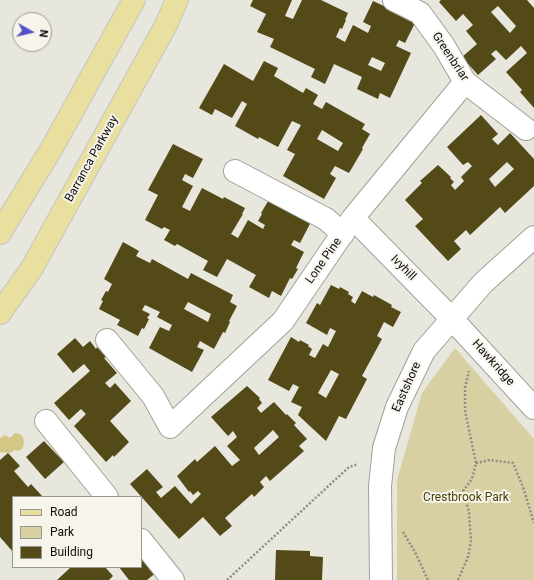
<!DOCTYPE html>
<html>
<head>
<meta charset="utf-8">
<style>
	body { margin:0 }
	#map { position:relative; width:534px; height:580px; overflow:hidden; background:#e8e7de; font-family:Roboto,sans-serif }
	canvas { display:block }
	.legend { position:absolute; left:12px; top:496px; width:130px; height:72px; box-sizing:border-box; background:#f6f4eb; border:1px solid #9a9892; margin:0; padding:5px 7px; list-style:none; font-size:12px; color:#0f0f0c }
	.legend li { display:flex; align-items:center; gap:8px; height:20px }
	.legend b { width:20px; border:1px solid #9a9892 }
	.north { position:absolute; left:12px; top:12px; width:40px; height:40px; box-sizing:border-box; background:#f6f4eb; border:1px solid #9a9892; border-radius:50%; rotate:98deg; font-size:11px; font-weight:700; line-height:16px; text-align:center; color:#0f0f0c }
	.north::after { content:''; display:block; margin:auto; width:14px; height:18px; background:#5450c7; clip-path:polygon(50% 0,100% 100%,50% 72%,0 100%) }
</style>
</head>
<body>
<div id="map">
<canvas width="534" height="580"></canvas>
<ul class="legend">
<li><b style="height:5px;background:#e9df9f"></b>Road</li>
<li><b style="height:11px;background:#d8d0a2"></b>Park</li>
<li><b style="height:11px;background:#534a18"></b>Building</li>
</ul>
<div class="north">N</div>
</div>
<script>
const ctx = document.querySelector('canvas').getContext('2d');
ctx.lineJoin = 'round';
function fillPath(path, color) {
  ctx.fillStyle = color;
  ctx.fill(path, 'evenodd');
}
function poly(rows) {
  const path = new Path2D();
  for (const r of rows) {
    path.moveTo(r[0], r[1]);
    for (let i = 2; i < r.length; i += 2) path.lineTo(r[i], r[i + 1]);
  }
  return path;
}
function trace(path, color, width, dash) {
  ctx.strokeStyle = color;
  ctx.lineWidth = width;
  ctx.lineCap = dash ? 'butt' : 'round';
  ctx.setLineDash(dash || []);
  ctx.stroke(path);
}
function label(font, color, halo, rows, align = 'center') {
  ctx.font = font + ' Roboto,sans-serif';
  ctx.lineWidth = 4;
  ctx.setLineDash([]);
  ctx.textBaseline = 'middle';
  ctx.strokeStyle = halo;
  ctx.fillStyle = color;
  for (const [text, x, y, turn = 0] of rows) {
    ctx.save();
    ctx.translate(x, y);
    ctx.rotate((+turn || 0) * Math.PI / 180);
    ctx.textAlign = isNaN(turn) ? turn : align;
    if (halo) ctx.strokeText(text, 0, 0);
    ctx.fillText(text, 0, 0);
    ctx.restore();
  }
}
fillPath(poly([
	[455,348,534,439,534,580,397,580,397,480,422,393]
]), '#d8d0a2');
fillPath(poly([
	[15,433,20,434,23,437,24,443,23,448,19,451,15,450,10,453,0,452,0,438,5,435,10,438]
]), '#d3c785');
fillPath(poly([
	[253,0,292,0,285,16,293,19,302,0,321,0,348,13,345,20,346,20,342,29,340,28,336,37,345,42,353,25,368,33,371,26,363,22,373,1,416,21,405,43,399,40,396,46,411,53,390,98,380,93,378,99,357,89,362,77,334,64,325,84,311,77,315,69,270,47,274,39,257,32,266,14,250,6],
	[372,57,385,63,381,71,368,65],
	[441,0,527,0,534,8,534,108,520,92,522,90,506,72,527,53,521,46,506,60,496,50,491,54,496,59,478,75,462,57,477,44,466,31,473,25,463,14,456,21,439,2],
	[498,6,516,26,510,33,491,12],
	[264,61,278,68,274,76,303,93,306,88,318,95,313,104,322,109,326,102,365,124,362,129,370,134,362,148,363,149,349,173,335,166,330,174,336,178,324,199,283,176,295,154,287,150,301,125,292,121,278,147,259,137,258,139,235,126,247,104,242,101,232,118,215,109,212,115,199,108,224,64,253,81],
	[322,130,343,143,338,151,317,139],
	[481,115,498,134,492,139,498,145,510,133,534,159,534,186,505,213,500,207,470,235,466,230,454,241,461,249,448,261,415,226,423,219,405,200,422,183,420,181,438,165,451,177,450,178,454,182,451,185,455,190,464,181,461,177,472,166,468,162,463,165,447,147],
	[507,162,514,169,495,187,489,179],
	[173,144,203,159,193,178,185,174,182,180,193,186,182,207,190,211,202,188,223,199,224,197,245,208,242,214,243,214,231,234,238,238,248,220,263,229,265,225,258,221,262,214,261,213,270,198,312,220,300,243,294,240,291,245,304,252,296,268,298,269,292,279,290,278,281,296,272,291,269,298,249,287,256,275,227,259,217,277,203,270,208,261,177,244,175,246,164,240,170,230,164,227,162,229,145,220,158,195,148,190],
	[123,242,139,251,136,256,150,263,152,259,188,279,191,273,233,295,230,302,237,306,229,321,230,322,225,333,223,332,214,349,200,341,197,347,204,350,192,372,149,348,160,327,169,331,172,325,157,317,160,312,145,305,142,310,150,314,147,318,149,319,144,329,142,328,138,336,117,325,120,320,99,309,103,301,101,300,106,291,108,292,112,284,104,279],
	[188,302,211,314,208,322,184,309],
	[331,285,339,289,340,287,349,292,348,294,353,297,351,301,355,304,362,291,373,297,374,295,392,305,391,307,401,312,393,327,384,322,377,336,382,339,362,376,367,379,346,419,339,416,326,441,298,415,302,407,291,402,299,387,293,384,289,391,268,380,291,337,299,342,300,340,309,345,308,346,312,349,309,355,315,358,323,344,328,347,336,331,330,328,327,335,306,323,317,303,320,305],
	[331,370,339,374,326,398,318,393],
	[75,338,83,347,90,341,96,349,97,347,106,357,104,358,117,373,105,383,110,388,115,383,131,401,110,421,129,442,114,457,113,455,106,462,74,426,86,414,81,409,69,420,54,403,90,371,84,364,73,373,57,354],
	[247,386,260,398,259,399,262,403,257,408,261,413,274,402,286,415,287,414,296,423,294,425,307,439,299,446,304,451,270,481,266,476,260,482,264,487,254,497,252,494,225,518,232,526,220,536,203,517,179,539,130,484,147,469,163,487,156,492,161,498,175,486,191,504,201,494,198,491,193,495,190,491,189,492,177,476,195,459,197,462,215,446,232,466,240,460,227,446,237,437,233,431,228,436,211,417],
	[273,430,279,437,259,455,254,448],
	[44,441,64,462,45,479,26,457],
	[8,453,20,466,14,471,28,487,31,484,43,497,13,497,13,552,0,537,0,460],
	[276,550,310,551,310,556,323,557,322,580,275,580],
	[141,552,157,572,147,580,129,580,119,567,141,567],
	[71,567,105,567,113,576,109,580,57,580]
]), '#534a18');
const minor = poly([
	[394,0,420,13,444,46,465,82,526,129],
	[235,171,326,219,343,234],
	[353,218,452,319,534,408],
	[107,340,153,396,170,427,283,321,353,218,465,82],
	[46,421,107,497],
	[141,540,173,580],
	[381,580,380,486,384,448,397,407,424,351,483,283,534,237]
]);
const major = poly([
	[0,233,52,148,134,0],
	[0,313,32,268,166,25,177,0]
]);
trace(minor, '#a2a098', 24);
trace(major, '#c5c5c5', 24);
trace(poly([
	[476,463,490,460,513,463,523,487,534,523],
	[403,532,415,552,428,580],
	[227,580,349,467,358,464],
	[458,580,468,557,471,541,469,512,463,491,472,479,476,463,465,411,465,388,469,371]
]), '#8d8c85', 2.5, [2, 2]);
trace(minor, '#fff', 22);
trace(major, '#e9df9f', 22);
label('12px', '#0f0f0c', '#f6f4eb', [
	["Greenbriar",450,57,56],
	["Barranca Parkway",92,159,-61],
	["Lone Pine",324,261,-55],
	["Ivyhill",403,268,45],
	["Hawkridge",493,363,48],
	["Eastshore",407,387,-66]
]);
label('12px', '#48400a', '#f6f4eb', [
	["Crestbrook Park",466,498]
]);
</script>
</body>
</html>
